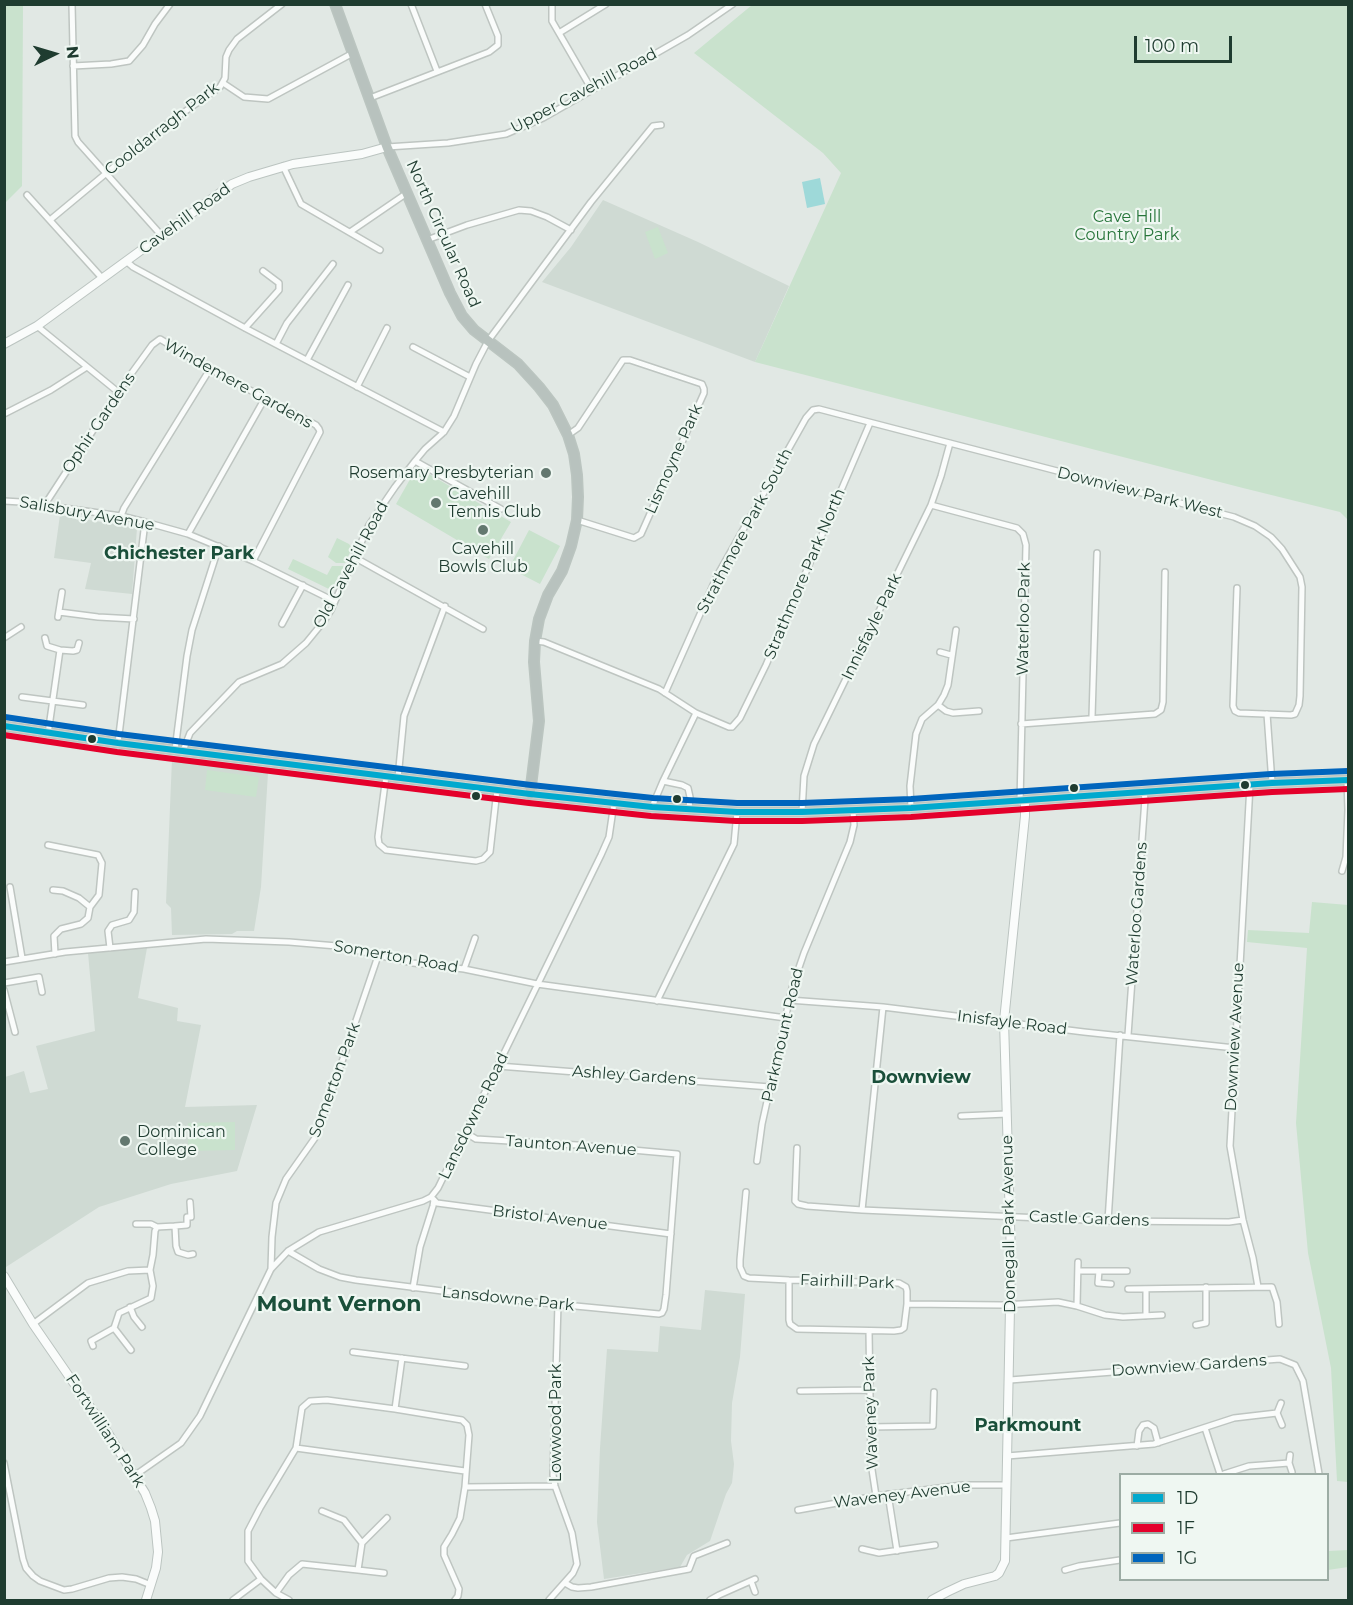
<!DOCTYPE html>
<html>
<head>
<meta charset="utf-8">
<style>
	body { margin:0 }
	#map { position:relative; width:1353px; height:1605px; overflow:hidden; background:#e1e8e4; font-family:Montserrat,sans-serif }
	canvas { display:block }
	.frame { position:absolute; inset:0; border:6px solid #1f3c30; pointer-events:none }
	.legend { position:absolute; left:1119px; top:1473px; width:210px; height:108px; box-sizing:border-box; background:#eff7f2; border:2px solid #9caca4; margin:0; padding:8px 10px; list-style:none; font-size:18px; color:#1f3c30 }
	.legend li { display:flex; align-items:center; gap:12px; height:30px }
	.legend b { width:30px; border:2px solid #9caca4 }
	.north { position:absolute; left:24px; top:24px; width:60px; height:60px; -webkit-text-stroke:4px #eff7f2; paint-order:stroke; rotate:85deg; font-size:16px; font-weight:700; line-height:24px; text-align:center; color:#1f3c30 }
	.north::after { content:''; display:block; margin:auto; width:21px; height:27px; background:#1f3c30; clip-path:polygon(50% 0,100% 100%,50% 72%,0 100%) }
	.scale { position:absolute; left:1134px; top:36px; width:98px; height:27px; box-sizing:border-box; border:3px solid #1f3c30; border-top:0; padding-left:8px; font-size:18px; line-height:21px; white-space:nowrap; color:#1f3c30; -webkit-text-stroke:4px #eff7f2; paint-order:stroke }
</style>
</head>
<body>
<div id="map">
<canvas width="1353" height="1605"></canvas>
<div class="frame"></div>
<ul class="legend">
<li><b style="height:8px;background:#00a9ce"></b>1D</li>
<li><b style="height:8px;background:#e4002b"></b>1F</li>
<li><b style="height:8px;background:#0065bd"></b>1G</li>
</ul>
<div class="north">N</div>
<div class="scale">100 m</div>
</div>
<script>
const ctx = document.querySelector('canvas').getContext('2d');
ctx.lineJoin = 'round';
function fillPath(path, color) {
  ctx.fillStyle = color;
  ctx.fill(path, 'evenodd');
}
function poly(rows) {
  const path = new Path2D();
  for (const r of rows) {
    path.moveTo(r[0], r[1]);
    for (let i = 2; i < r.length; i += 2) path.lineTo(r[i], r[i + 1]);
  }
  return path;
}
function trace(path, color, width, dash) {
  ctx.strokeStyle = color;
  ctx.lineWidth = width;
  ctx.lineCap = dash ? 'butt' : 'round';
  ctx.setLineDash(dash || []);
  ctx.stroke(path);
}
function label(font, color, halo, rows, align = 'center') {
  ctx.font = font + ' Montserrat,sans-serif';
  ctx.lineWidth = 4.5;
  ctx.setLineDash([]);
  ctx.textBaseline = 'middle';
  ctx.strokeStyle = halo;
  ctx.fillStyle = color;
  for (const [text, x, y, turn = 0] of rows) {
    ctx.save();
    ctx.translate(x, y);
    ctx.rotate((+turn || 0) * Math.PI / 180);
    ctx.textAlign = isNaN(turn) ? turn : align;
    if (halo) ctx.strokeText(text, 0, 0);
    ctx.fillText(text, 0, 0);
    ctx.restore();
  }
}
fillPath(poly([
	[603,200,698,242,789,286,755,362,542,282,571,247],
	[60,515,137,528,132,594,85,589,91,563,54,558],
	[172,759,268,773,261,887,254,931,237,931,232,934,172,935,171,908,166,903],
	[147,948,138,998,178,1008,177,1021,201,1025,185,1107,257,1105,237,1171,171,1184,99,1207,6,1267,5,1265,5,1077,24,1071,30,1093,48,1089,36,1046,95,1031,88,953],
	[705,1290,745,1294,740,1357,732,1403,731,1441,734,1464,732,1483,726,1494,710,1541,687,1555,680,1567,604,1579,597,1522,600,1448,607,1349,658,1352,660,1326,701,1330]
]), '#cfdad3');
fillPath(poly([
	[5,4,23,5,22,186,5,203],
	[752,5,1348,5,1348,520,1340,512,1243,488,755,362,841,173,823,153,694,53],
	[658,227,668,253,655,259,645,232],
	[417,467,511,522,489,559,396,504],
	[529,530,560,546,540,584,509,568],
	[337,538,349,544,352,548,345,563,336,563,328,557],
	[293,559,327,575,332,566,344,566,333,591,288,569],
	[207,770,259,777,256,797,205,790],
	[1312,902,1348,905,1348,1482,1337,1481,1331,1368,1308,1253,1296,1123,1307,948,1247,942,1248,930,1309,933],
	[235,1122,235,1150,188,1151,188,1123],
	[1348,1550,1348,1567,1328,1570,1328,1551]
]), '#c9e2cd');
fillPath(poly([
	[820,178,825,204,807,208,802,182]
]), '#9ed9d9');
const street = poly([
	[72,4,75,136,78,142,162,236],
	[411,4,437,71],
	[552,4,552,21,592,90],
	[559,33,606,4],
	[73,66,111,64,129,61,143,45,155,24,170,4],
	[223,83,244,97,268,99,353,53],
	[370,98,489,52,498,45,498,36,485,4],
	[387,147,448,143,506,134,543,118,592,90,688,35,733,4],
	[283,166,301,204,380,250],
	[27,195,102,278],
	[50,220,157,131,220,87,225,78,226,57,229,50,237,39,282,4],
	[350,232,407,193],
	[427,240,467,225,519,210,531,211,547,217,571,230],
	[126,261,133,267,245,328,444,432],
	[37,326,118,392],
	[245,328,279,290,279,283,263,271],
	[276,344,287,323,333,264],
	[413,347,470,377],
	[307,360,348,285],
	[357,387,387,328],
	[4,414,51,390,87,367],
	[568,435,578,428,623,360,630,360,702,384,704,389,704,393,641,534,634,538,577,520],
	[415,461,501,509],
	[4,501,21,502,121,516,145,522,188,534,253,561,334,601],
	[931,505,1017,528,1023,534,1026,545,1020,802],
	[44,506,118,392,152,345,160,339,210,369,316,425,319,429,320,432,253,561],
	[121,516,124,508,210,369],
	[188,534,265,398],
	[354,557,483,629],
	[59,612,98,617,134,619],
	[58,617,62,592],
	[282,624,303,585],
	[4,638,21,627],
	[45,638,47,646,60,650,73,651,77,650,79,643],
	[535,641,544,642,566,651,659,689,696,713,729,727,732,727,740,718,766,665,870,423],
	[940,652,951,655],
	[665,693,717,576,806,418,813,410,819,409,1234,517,1255,526,1271,537,1282,549,1300,577,1302,587,1300,696,1299,705,1295,714,1291,715,1239,713,1235,711,1233,706,1237,588],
	[22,697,83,705],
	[938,705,946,711,953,713,979,711],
	[1267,714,1272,783],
	[1092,717,1097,553],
	[1021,724,1155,714,1161,710,1163,702,1165,572],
	[48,734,60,650],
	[118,743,145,522],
	[175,750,187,656,192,630,219,546],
	[183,751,190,733,239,682,282,664,306,643,324,621,331,610,369,525,395,487,415,461,425,449,444,432,454,416,476,364,488,341,591,202,653,126,661,125],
	[386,776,378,837,379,844,386,850,476,861,483,859,490,852,497,790],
	[398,778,404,716,445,606],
	[663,781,682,785,688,788,690,797,689,809],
	[1250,785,1230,1146,1243,1220,1253,1258,1258,1287],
	[652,807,663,781,696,713],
	[911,808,910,786,916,734,922,719,938,705,944,695,948,685,956,630],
	[802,812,804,776,814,744,931,505,941,476,950,443],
	[48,845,98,855,102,863,99,895,90,907,88,918,81,924,61,929,54,936,55,954],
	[1342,871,1346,857,1348,810,1347,780],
	[10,887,22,958],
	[53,890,63,891,79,898,90,907],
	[110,948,108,931,112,925,129,920,134,912,135,892],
	[4,962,65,952,206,939,289,942,337,946,413,963,464,969,537,984,786,1018],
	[464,969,475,938],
	[4,983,39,977,42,992],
	[4,990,15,1032],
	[789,1000,883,1007,1084,1032,1235,1048],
	[657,1001,734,844,737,812],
	[1128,1035,1145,799,1144,792],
	[498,1066,770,1087],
	[961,1116,1007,1114],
	[797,1148,795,1201,798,1204,807,1206,862,1210,1108,1221,1229,1222,1243,1220],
	[757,1161,762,1124,792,988,804,953,850,842,854,825,853,811],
	[746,1192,740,1260,740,1267,744,1276,749,1278,789,1280,899,1283,906,1287,907,1291,907,1304,904,1328,901,1330,894,1331,797,1329,790,1324,789,1320,789,1280],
	[431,1197,437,1203,671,1234],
	[862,1210,883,1007],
	[1108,1221,1120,1035],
	[136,1224,151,1224,157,1227],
	[175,1226,187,1225,187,1217,191,1217,190,1202],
	[288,1251,319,1269,340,1277,356,1280,513,1300,659,1314,662,1313,664,1309,666,1295,677,1154,577,1145,476,1139,466,1133],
	[271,1269,272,1237,276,1203,286,1179,317,1135,378,956],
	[1078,1271,1127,1271],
	[1099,1271,1098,1283,1111,1284],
	[413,1288,420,1247,433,1206,434,1200],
	[1128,1289,1272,1287,1277,1302,1279,1324],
	[907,1304,1002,1305,1058,1302,1077,1306,1105,1315,1123,1317,1162,1315],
	[1077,1306,1078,1262],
	[130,1307,134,1317,142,1327],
	[1146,1316,1146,1289],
	[33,1324,88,1283,128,1271,150,1270,153,1255,155,1231,157,1227,175,1226,176,1246,178,1252,188,1255,193,1254],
	[1196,1325,1206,1323,1206,1287],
	[114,1328,131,1350],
	[869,1331,871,1463,876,1496],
	[93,1346,91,1341,114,1328,119,1313,151,1298,153,1286,150,1270],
	[353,1352,465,1366],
	[1010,1380,1280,1359,1295,1365,1303,1381,1319,1474],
	[800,1391,869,1390],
	[1281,1403,1277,1413,1282,1425],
	[395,1409,402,1358],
	[870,1427,933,1426,934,1392],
	[1205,1428,1220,1474],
	[1137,1446,1139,1431,1143,1425,1148,1424,1154,1428,1158,1443],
	[296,1448,465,1471],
	[1290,1455,1289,1463,1292,1472],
	[1007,1456,1154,1444,1234,1418,1277,1413],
	[4,1463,23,1559,26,1568,33,1576,40,1581,64,1590,72,1589,109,1578,122,1577,136,1579,151,1585],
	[1224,1474,1249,1466,1289,1463],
	[134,1476,181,1443,200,1416,271,1269,288,1251,319,1232,423,1201,431,1197,438,1188,601,855,609,837,614,803],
	[465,1487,555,1486],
	[888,1494,897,1551],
	[798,1510,876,1496,963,1485,1006,1485],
	[322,1511,344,1520,362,1543,358,1570,384,1573],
	[1006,1538,1120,1523],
	[362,1543,387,1518],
	[862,1549,879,1553,935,1545],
	[1065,1570,1079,1566,1120,1560],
	[751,1581,755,1592],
	[565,1583,572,1587,578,1588,591,1587,689,1569,694,1556,727,1543],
	[276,1593,289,1575,302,1564,358,1570],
	[233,1600,261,1579],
	[289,1600,276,1593,261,1579,248,1561,248,1531,260,1508,296,1448,302,1408,310,1401,327,1400,395,1409,462,1420,467,1425,469,1435,465,1487,460,1518,452,1534,444,1547,444,1555,459,1589,458,1596,455,1600],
	[549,1600,573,1573,577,1564,572,1533,555,1486,553,1475,558,1304],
	[710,1600,719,1595,755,1579]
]);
const secondary = poly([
	[4,344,37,326,232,184,249,177,293,164,362,154,387,147],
	[4,1276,33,1324,106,1430,145,1493,151,1508,155,1521,158,1552,156,1568,146,1600],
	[932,1600,947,1592,964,1584,995,1576,999,1573,1005,1561,1011,1257,1004,1021,1025,816,1025,801]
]);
const primary = poly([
	[4,726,118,743,530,794,652,807,737,812,802,812,911,808,1272,783,1348,780]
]);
const highway = poly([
	[335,4,387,147,450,293,462,316,474,330,518,364,539,387,553,405,568,435,574,454,577,475,578,497,577,520,571,546,562,571,548,595,539,619,535,641,534,662,539,721,530,794]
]);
trace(street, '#bec5c1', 8);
trace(secondary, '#bbc4c0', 10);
trace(primary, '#bbc5c0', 11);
trace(highway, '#bbc5c0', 12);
trace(street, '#fafcfb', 5);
trace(secondary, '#fafcfb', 8);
trace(primary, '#ccd5d1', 8);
trace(highway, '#b8c2be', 9);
trace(poly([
	[4,726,118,743,530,794,652,807,737,812,802,812,911,808,1272,783,1348,780]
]), '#00a9ce', 6);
trace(poly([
	[4,735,117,752,529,803,651,816,736,821,802,821,911,817,1272,792,1348,789]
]), '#e4002b', 6);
trace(poly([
	[5,717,119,734,531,785,653,798,737,803,802,803,911,799,1271,774,1348,771]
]), '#0065bd', 6);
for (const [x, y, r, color] of [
	[546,473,6,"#63786f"],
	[436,503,6,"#63786f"],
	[483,530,6,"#63786f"],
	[92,739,5,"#1f3c30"],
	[1245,785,5,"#1f3c30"],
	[1074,788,5,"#1f3c30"],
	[476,796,5,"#1f3c30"],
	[677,799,5,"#1f3c30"],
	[125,1141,6,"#63786f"]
]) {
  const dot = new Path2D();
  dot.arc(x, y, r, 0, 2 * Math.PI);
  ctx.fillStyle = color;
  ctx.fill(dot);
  trace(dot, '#eff7f2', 2);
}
label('16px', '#1f3c30', '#eff7f2', [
	["Upper Cavehill Road",584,91,-28],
	["Cooldarragh Park",162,129,-38],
	["Cavehill Road",185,219,-36],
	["North Circular Road",443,234,66],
	["Windemere Gardens",238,384,29],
	["Ophir Gardens",99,423,-56],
	["Lismoyne Park",674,459,-66],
	["Downview Park West",1140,493,14],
	["Salisbury Avenue",87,514,10],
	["Strathmore Park South",745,531,-62],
	["Old Cavehill Road",351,565,-62],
	["Strathmore Park North",805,574,-67],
	["Waterloo Park",1024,619,-89],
	["Innisfayle Park",872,627,-64],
	["Waterloo Gardens",1137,914,-86],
	["Somerton Road",396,957,10],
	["Inisfayle Road",1012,1023,7],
	["Parkmount Road",783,1035,-77],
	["Downview Avenue",1235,1037,-87],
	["Ashley Gardens",634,1076,4],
	["Somerton Park",335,1080,-70],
	["Lansdowne Road",474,1116,-64],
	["Taunton Avenue",571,1146,4],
	["Bristol Avenue",550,1218,7],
	["Castle Gardens",1089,1219,2],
	["Donegall Park Avenue",1009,1224,-91],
	["Fairhill Park",847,1282,2],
	["Lansdowne Park",508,1299,6],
	["Downview Gardens",1189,1366,-4],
	["Waveney Park",871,1413,-92],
	["Lowwood Park",556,1423,-90],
	["Fortwilliam Park",105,1431,57],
	["Waveney Avenue",902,1495,-7]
]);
label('16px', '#27753a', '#eff7f2', [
	["Cave Hill",1127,217],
	["Country Park",1127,235]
]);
label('16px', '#1f3c30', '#eff7f2', [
	["Rosemary Presbyterian",534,473,"right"],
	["Cavehill",448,494],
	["Tennis Club",448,512],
	["Cavehill",483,549,"center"],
	["Bowls Club",483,567,"center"],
	["Dominican",137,1132],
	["College",137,1150]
], 'left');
label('bold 18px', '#1a4f3a', '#eff7f2', [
	["Chichester Park",179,554],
	["Downview",921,1078],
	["Parkmount",1028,1426]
]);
label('bold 22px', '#1a4f3a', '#eff7f2', [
	["Mount Vernon",339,1305]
]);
</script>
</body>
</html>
